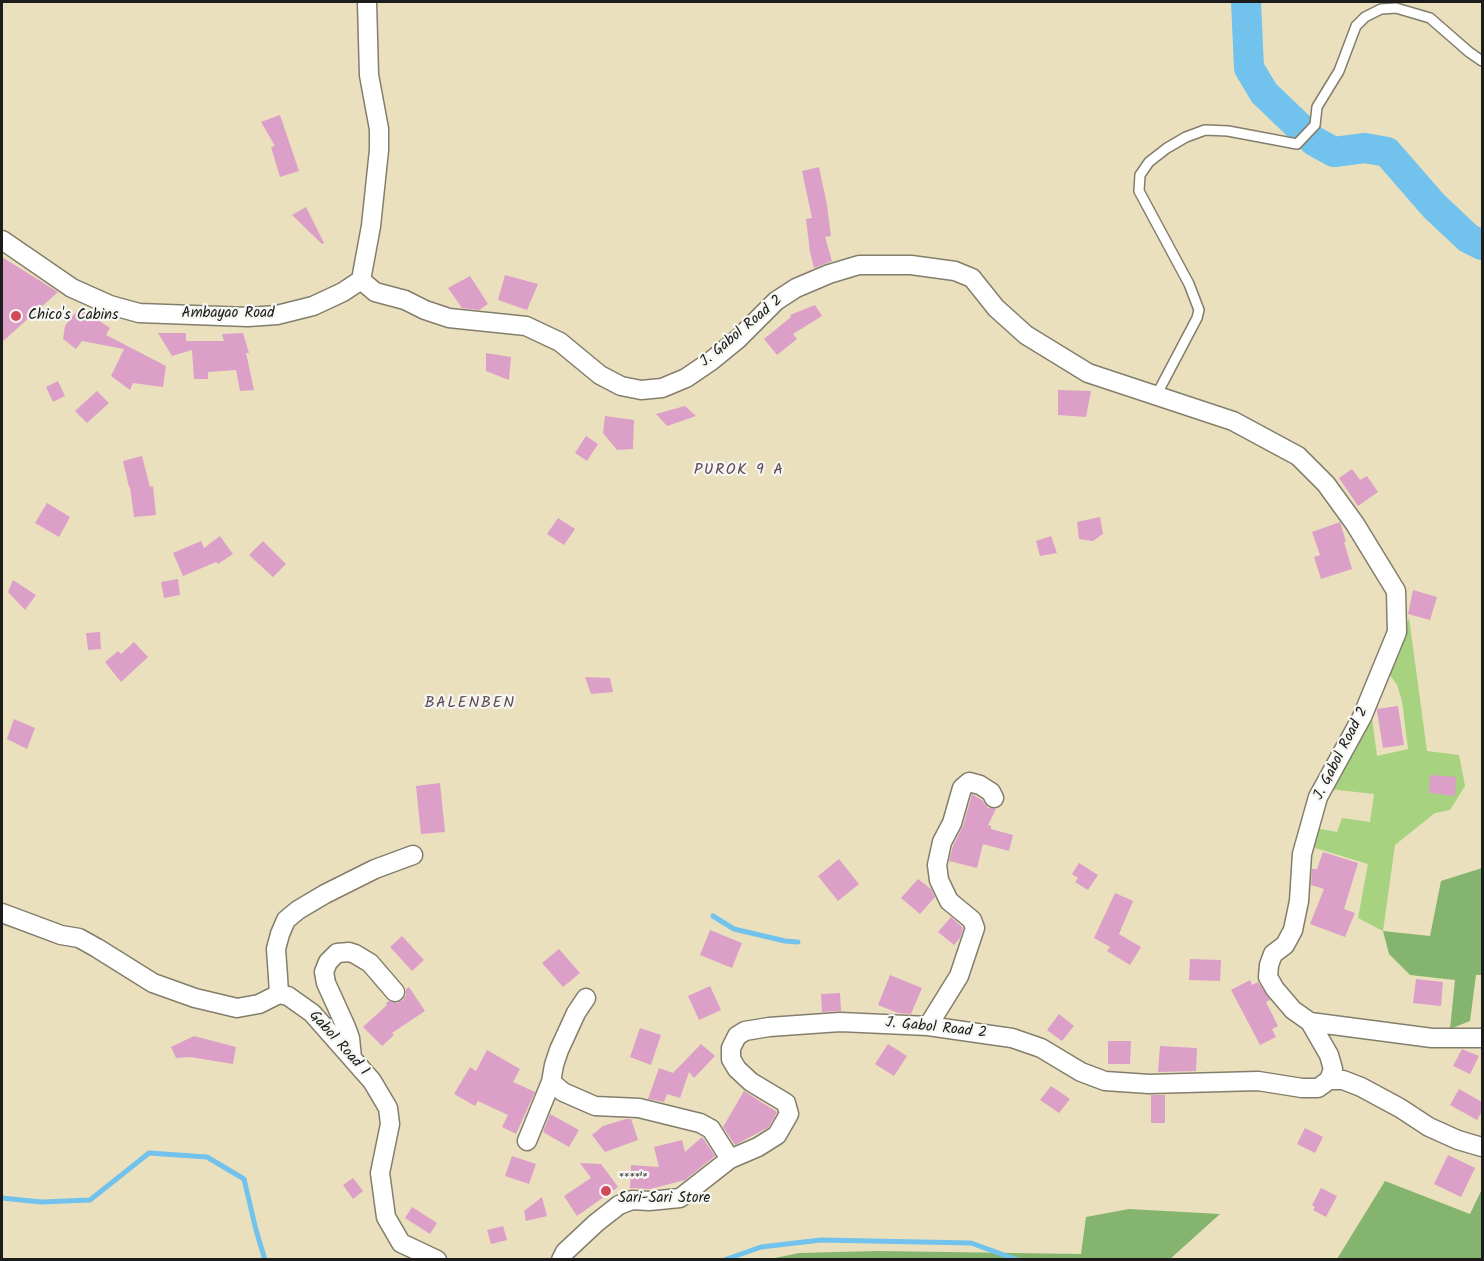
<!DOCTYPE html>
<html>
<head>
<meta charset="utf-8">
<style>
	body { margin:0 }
	#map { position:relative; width:1484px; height:1261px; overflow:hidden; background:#eae0bd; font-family:Kalam,sans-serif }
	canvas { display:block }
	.frame { position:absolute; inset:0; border:3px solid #1c1c1c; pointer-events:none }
</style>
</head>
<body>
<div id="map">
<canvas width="1484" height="1261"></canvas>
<div class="frame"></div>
</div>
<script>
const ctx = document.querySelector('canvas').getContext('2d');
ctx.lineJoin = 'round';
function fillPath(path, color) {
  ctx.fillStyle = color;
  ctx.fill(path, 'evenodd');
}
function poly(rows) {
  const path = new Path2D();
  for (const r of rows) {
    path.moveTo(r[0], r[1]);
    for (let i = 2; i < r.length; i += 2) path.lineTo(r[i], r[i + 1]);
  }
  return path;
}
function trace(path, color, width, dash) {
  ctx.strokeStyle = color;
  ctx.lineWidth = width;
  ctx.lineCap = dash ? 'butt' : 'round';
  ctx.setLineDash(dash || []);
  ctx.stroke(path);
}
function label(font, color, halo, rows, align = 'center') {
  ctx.font = font + ' Kalam,sans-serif';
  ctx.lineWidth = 4.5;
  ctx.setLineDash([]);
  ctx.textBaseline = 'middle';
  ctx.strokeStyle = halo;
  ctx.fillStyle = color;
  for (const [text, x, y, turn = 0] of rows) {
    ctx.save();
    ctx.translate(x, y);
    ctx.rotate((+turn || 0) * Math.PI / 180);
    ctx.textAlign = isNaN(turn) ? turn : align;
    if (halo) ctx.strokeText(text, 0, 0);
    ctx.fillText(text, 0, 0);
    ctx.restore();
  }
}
fillPath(poly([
	[1409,618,1427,751,1459,755,1465,786,1450,810,1435,813,1395,845,1383,931,1358,918,1368,864,1312,847,1316,828,1337,832,1342,818,1370,822,1374,794,1329,789,1371,711,1377,756,1408,749,1402,701,1397,685,1388,672]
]), '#a7d27f');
fillPath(poly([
	[1482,868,1482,975,1476,975,1470,1021,1450,1029,1455,980,1410,975,1389,954,1383,931,1430,936,1441,881],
	[1385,1181,1470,1214,1482,1189,1482,1259,1337,1259],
	[1129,1209,1220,1214,1170,1259,770,1259,799,1253,878,1251,1081,1254,1086,1217]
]), '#85b46e');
trace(poly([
	[713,916,734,929,785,941,798,942],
	[2,1198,41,1202,90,1200,149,1153,207,1157,244,1179,256,1230,265,1260],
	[724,1260,761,1247,821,1240,971,1243,1018,1260]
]), '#71c2ec', 5);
trace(poly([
	[1246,2,1249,68,1264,93,1314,141,1334,152,1365,148,1387,152,1434,206,1468,238,1482,245]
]), '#71c2ec', 30);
fillPath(poly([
	[280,115,299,171,280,177,271,147,275,146,261,122],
	[819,167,827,205,831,236,825,237,832,261,814,268,810,252,806,219,812,218,802,171],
	[306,207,324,243,322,244,292,215],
	[2,257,58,292,2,342],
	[505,275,538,284,527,310,498,300],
	[470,276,488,304,479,310,462,308,448,288],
	[815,305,822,316,793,334,797,339,777,355,764,339,791,317,790,315],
	[80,307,100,318,98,320,110,328,106,335,166,366,163,387,133,383,130,390,111,376,124,349,82,341,76,349,63,339,65,326],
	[158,333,186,333,186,341,224,341,222,334,243,333,249,353,246,353,254,390,240,391,236,370,208,372,208,379,194,379,192,350,172,356],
	[486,353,511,357,509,380,486,371],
	[58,381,65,396,53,402,46,387],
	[1058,390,1091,391,1086,417,1058,415],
	[97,391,109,403,87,423,75,411],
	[685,406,696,416,667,426,656,414],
	[605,416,634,420,633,449,617,450,603,433],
	[586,436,598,444,587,461,575,453],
	[142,456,150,487,153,486,156,515,134,517,130,487,129,487,123,461],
	[1352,469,1360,480,1367,476,1378,492,1358,506,1339,478],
	[47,503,70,517,59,537,35,523],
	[1100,517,1103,534,1093,541,1079,539,1077,522],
	[558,518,575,529,564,545,547,534],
	[1340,522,1346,542,1344,542,1352,569,1321,579,1314,557,1320,555,1312,532],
	[220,536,233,554,218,564,216,562,183,576,173,553,201,541,204,548],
	[1051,536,1057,553,1040,556,1036,541],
	[263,541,286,564,273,577,249,555],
	[178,579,180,595,164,598,161,582],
	[13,580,36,595,25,610,8,592],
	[1413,590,1437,597,1430,620,1408,614],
	[100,632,101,649,88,650,86,633],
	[134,642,148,657,121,682,105,662,118,651,121,654],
	[585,677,610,678,613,692,591,694],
	[1398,706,1404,745,1383,748,1377,711,1377,709],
	[14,719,35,728,27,749,7,739],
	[1430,775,1456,777,1455,796,1429,793],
	[440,783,445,832,421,834,416,786],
	[972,794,982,800,988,808,996,809,988,825,991,826,991,829,1013,835,1009,851,983,844,977,868,949,861,953,846,963,826],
	[1323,852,1358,863,1344,909,1355,913,1345,937,1310,924,1324,889,1311,885,1312,869,1317,869],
	[839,859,859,884,838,901,818,876],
	[1079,863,1098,875,1088,890,1075,882,1078,878,1072,874],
	[918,879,931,889,935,897,920,914,901,898],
	[1115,893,1133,901,1119,934,1141,947,1130,965,1107,951,1110,947,1094,938],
	[951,917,963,928,960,938,954,945,938,932],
	[710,930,742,943,732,968,700,955],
	[402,936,424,960,412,971,390,947],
	[559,949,580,973,563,987,542,963],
	[1190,959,1221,960,1220,981,1189,980],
	[890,975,922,988,911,1014,898,1013,878,1005],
	[1416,979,1443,982,1441,1006,1413,1003],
	[1250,980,1252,985,1258,982,1270,1000,1266,1002,1278,1026,1272,1029,1276,1037,1260,1045,1231,990],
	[710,986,721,1010,699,1020,688,996],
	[409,987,425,1011,392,1033,394,1035,382,1046,363,1027,387,1005,386,1003,389,1001,397,1003,403,1000,406,995,406,989],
	[840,993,841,1011,822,1012,821,994],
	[1059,1014,1074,1026,1062,1041,1047,1030],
	[640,1028,661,1035,651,1065,630,1057],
	[194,1036,236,1047,233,1064,190,1057,176,1058,171,1047],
	[1108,1041,1131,1041,1130,1064,1108,1064],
	[701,1044,715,1056,694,1078,689,1072,680,1098,667,1094,664,1102,648,1099,659,1068,673,1073],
	[888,1044,907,1056,894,1076,875,1064],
	[1160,1046,1197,1048,1196,1071,1158,1072],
	[1462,1049,1479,1056,1470,1074,1453,1066],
	[487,1050,520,1069,513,1082,535,1092,516,1134,502,1127,508,1115,478,1101,475,1106,454,1094,470,1067,476,1071],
	[1051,1086,1070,1099,1059,1113,1040,1100],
	[1459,1089,1482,1102,1482,1111,1477,1120,1450,1105],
	[744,1091,777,1112,769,1127,735,1145,723,1127],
	[1151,1095,1165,1095,1165,1123,1151,1123],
	[550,1114,579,1130,569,1147,543,1132],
	[626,1119,631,1119,638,1140,605,1152,592,1135,603,1126],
	[1305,1128,1323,1137,1315,1153,1297,1144],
	[702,1137,715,1156,685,1180,650,1189,630,1188,631,1165,659,1167,654,1147,682,1140,685,1152],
	[1448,1155,1475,1168,1461,1197,1434,1184],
	[512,1156,536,1164,529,1184,505,1176],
	[580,1163,601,1164,618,1187,577,1216,564,1196,591,1178],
	[353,1178,363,1191,353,1199,343,1185],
	[1321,1188,1337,1196,1326,1217,1313,1210,1315,1207,1312,1205],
	[542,1197,547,1216,526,1221,524,1211],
	[412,1207,437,1223,430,1234,405,1218],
	[503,1226,507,1240,491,1244,487,1230]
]), '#dc9fc8');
const lane = poly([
	[1157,394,1197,318,1199,310,1189,284,1139,191,1140,175,1149,162,1167,148,1186,137,1205,130,1228,131,1297,144,1315,125,1317,107,1339,71,1356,26,1365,17,1381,9,1396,8,1430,18,1469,52,1482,61]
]);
const street = poly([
	[2,240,72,288,110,305,139,313,248,317,277,315,313,306,343,292,361,280],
	[361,280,375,292,405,300,425,310,449,318,526,326,560,342,600,375,621,386,641,390,662,388,686,378,711,361,738,339,776,301,796,288,829,274,859,265,911,265,955,271,972,278,996,308,1026,335,1088,373,1233,421,1298,456,1326,484,1355,524,1396,591,1397,632,1362,717,1318,797,1302,854,1299,901,1293,930,1285,945,1273,954,1269,965,1268,977,1275,989,1293,1010,1310,1022,1329,1055,1333,1069,1329,1080,1318,1088,1302,1088,1258,1081,1149,1084,1105,1081,1081,1072,1041,1048,1012,1038,928,1026,840,1022,769,1027,745,1031,737,1036,731,1048,731,1059,737,1069,751,1082,786,1103,789,1114,777,1135,758,1147,730,1159,680,1198,649,1201,632,1200,619,1205,596,1223,565,1252,561,1260],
	[361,280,371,226,379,150,379,129,369,75,367,2],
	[413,855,375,869,325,894,298,910,286,920,280,934,276,949,278,977,279,994,288,996,312,1013,372,1081,388,1108,390,1124,380,1173,386,1217,401,1243,437,1260],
	[2,913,61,935,79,938,97,948,153,983,195,998,237,1008,259,1004,279,994],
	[586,998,576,1013,559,1050,554,1065,551,1082,563,1092,595,1106,639,1108,700,1123,711,1129,730,1159],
	[1310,1022,1432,1038,1482,1038],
	[928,1026,959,976,975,928,972,920,949,901,939,880,937,865,942,842,952,823,962,788,969,782,980,785,991,792,994,798],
	[352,1058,350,1038,346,1027,326,983,324,972,328,962,337,953,349,952,355,954,370,963,395,992],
	[1329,1080,1343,1080,1361,1087,1400,1108,1429,1127,1458,1140,1482,1147],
	[527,1141,551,1082]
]);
trace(lane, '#837e6c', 12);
trace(street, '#837e6c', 21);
trace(lane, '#fff', 9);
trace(street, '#fff', 18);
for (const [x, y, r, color] of [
	[16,316,6,"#d1495b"],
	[606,1191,6,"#d1495b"]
]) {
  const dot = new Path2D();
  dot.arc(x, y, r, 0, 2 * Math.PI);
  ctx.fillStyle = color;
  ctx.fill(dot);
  trace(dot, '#f6f6f2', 2);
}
label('15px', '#1c1c1c', '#f6f6f2', [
	["Ambayao Road",228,314],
	["J. Gabol Road 2",742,332,-40],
	["J. Gabol Road 2",1342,754,-63],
	["J. Gabol Road 2",936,1029,6],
	["Gabol Road 1",338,1044,48]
]);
label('15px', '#1c1c1c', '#f6f6f2', [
	["Chico's Cabins",28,316],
	["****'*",618,1182],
	["Sari-Sari Store",618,1199]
], 'left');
ctx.letterSpacing = '1.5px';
label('16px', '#5f4a58', '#f6f6f2', [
	["PUROK 9 A",739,471],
	["BALENBEN",470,704]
]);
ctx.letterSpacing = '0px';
</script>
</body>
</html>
